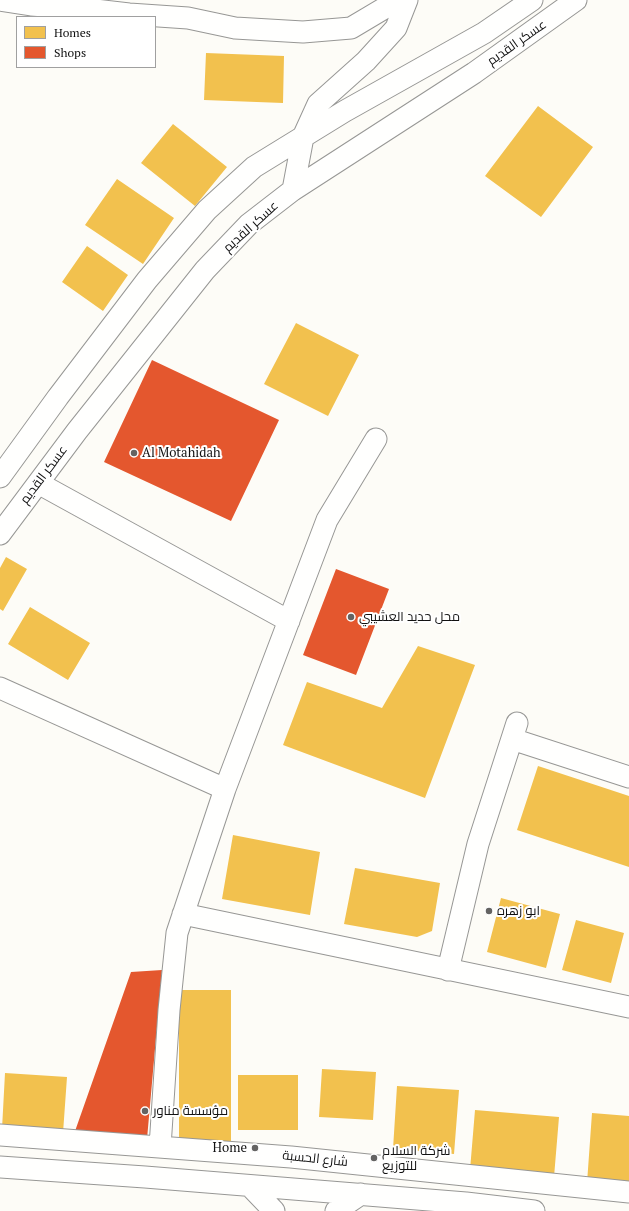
<!DOCTYPE html>
<html>
<head>
<meta charset="utf-8">
<style>
	body { margin:0 }
	#map { position:relative; width:629px; height:1211px; overflow:hidden; background:#fdfcf7; font-family:"PT Serif",serif }
	canvas { display:block }
	.legend { position:absolute; left:16px; top:16px; width:140px; height:52px; box-sizing:border-box; background:#fff; border:1px solid #a0a0a0; margin:0; padding:5px 7px; list-style:none; font-size:12px; color:#111 }
	.legend li { display:flex; align-items:center; gap:8px; height:20px }
	.legend b { width:20px; border:1px solid #a0a0a0 }
</style>
</head>
<body>
<div id="map">
<canvas width="629" height="1211"></canvas>
<ul class="legend">
<li><b style="height:11px;background:#f2c14e"></b>Homes</li>
<li><b style="height:11px;background:#e4572e"></b>Shops</li>
</ul>
</div>
<script>
const ctx = document.querySelector('canvas').getContext('2d');
ctx.lineJoin = 'round';
function fillPath(path, color) {
  ctx.fillStyle = color;
  ctx.fill(path, 'evenodd');
}
function poly(rows) {
  const path = new Path2D();
  for (const r of rows) {
    path.moveTo(r[0], r[1]);
    for (let i = 2; i < r.length; i += 2) path.lineTo(r[i], r[i + 1]);
  }
  return path;
}
function trace(path, color, width, dash) {
  ctx.strokeStyle = color;
  ctx.lineWidth = width;
  ctx.lineCap = dash ? 'butt' : 'round';
  ctx.setLineDash(dash || []);
  ctx.stroke(path);
}
function label(font, color, halo, rows, align = 'center') {
  ctx.font = font + ' "PT Serif",Cairo,serif';
  ctx.lineWidth = 4;
  ctx.setLineDash([]);
  ctx.textBaseline = 'middle';
  ctx.strokeStyle = halo;
  ctx.fillStyle = color;
  for (const [text, x, y, turn = 0] of rows) {
    ctx.save();
    ctx.translate(x, y);
    ctx.rotate((+turn || 0) * Math.PI / 180);
    ctx.textAlign = isNaN(turn) ? turn : align;
    if (halo) ctx.strokeText(text, 0, 0);
    ctx.fillText(text, 0, 0);
    ctx.restore();
  }
}
fillPath(poly([
	[206,53,284,56,283,103,204,100],
	[538,106,593,147,541,217,485,176],
	[173,124,227,167,195,206,141,163],
	[117,179,174,218,143,264,85,225],
	[87,246,128,275,103,311,62,282],
	[296,323,359,355,328,416,264,384],
	[6,557,27,569,3,611,0,609,0,568],
	[30,607,90,643,68,680,8,644],
	[418,646,475,665,425,798,283,745,307,682,382,708],
	[538,766,629,796,629,867,517,830],
	[233,835,320,852,310,915,222,899],
	[355,868,440,883,432,931,417,937,344,924],
	[501,898,560,914,546,968,487,952],
	[576,920,624,933,611,983,562,970],
	[179,990,231,990,231,1141,179,1141],
	[322,1069,376,1072,373,1120,319,1117],
	[5,1073,67,1077,63,1133,2,1129],
	[238,1075,298,1075,298,1130,238,1130],
	[397,1086,459,1090,454,1154,393,1149],
	[475,1110,559,1117,554,1177,470,1170],
	[592,1113,629,1116,629,1187,587,1183]
]), '#f2c14e');
fillPath(poly([
	[152,360,279,420,231,521,104,462],
	[336,569,389,589,356,675,303,655],
	[162,970,147,1139,74,1134,131,972]
]), '#e4572e');
const minor = poly([
	[0,0,31,5,87,9,129,14,188,18,235,28,303,32,351,28,398,0],
	[293,190,303,137,318,104,366,61,396,28,407,0],
	[0,477,58,397,147,280,207,210,254,167,345,111,484,33,532,0],
	[38,483,289,621],
	[0,534,77,431,205,270,249,224,293,190,474,73,576,0],
	[0,688,225,789],
	[512,739,629,777],
	[183,914,629,1007],
	[448,970,478,844,517,723],
	[0,1135,291,1157,629,1192],
	[160,1147,169,1010,177,933,225,789,327,520,376,439],
	[0,1167,145,1177,466,1203,534,1211],
	[250,1186,274,1211],
	[336,1211,361,1194]
]);
trace(minor, '#979795', 23);
trace(minor, '#fffffe', 21);
for (const [x, y, r, color] of [
	[134,453,4,"#646362"],
	[351,617,4,"#646362"],
	[489,911,4,"#646362"],
	[145,1111,4,"#646362"],
	[255,1148,4,"#646362"],
	[374,1158,4,"#646362"]
]) {
  const dot = new Path2D();
  dot.arc(x, y, r, 0, 2 * Math.PI);
  ctx.fillStyle = color;
  ctx.fill(dot);
  trace(dot, '#fff', 1.5);
}
label('13px', '#111', '#fff', [
	["عسكر القديم",517,43,-35],
	["عسكر القديم",251,227,-42],
	["عسكر القديم",44,475,-53],
	["شارع الحسبة",315,1159,6]
]);
label('13px', '#111', '#fff', [
	["Al Motahidah",142,453],
	["محل حديد العشيبي",359,617],
	["ابو زهره",497,911],
	["مؤسسة مناور",153,1111],
	["Home",247,1148,"right"],
	["شركة السلام",382,1151],
	["للتوزيع",382,1166]
], 'left');
</script>
</body>
</html>
